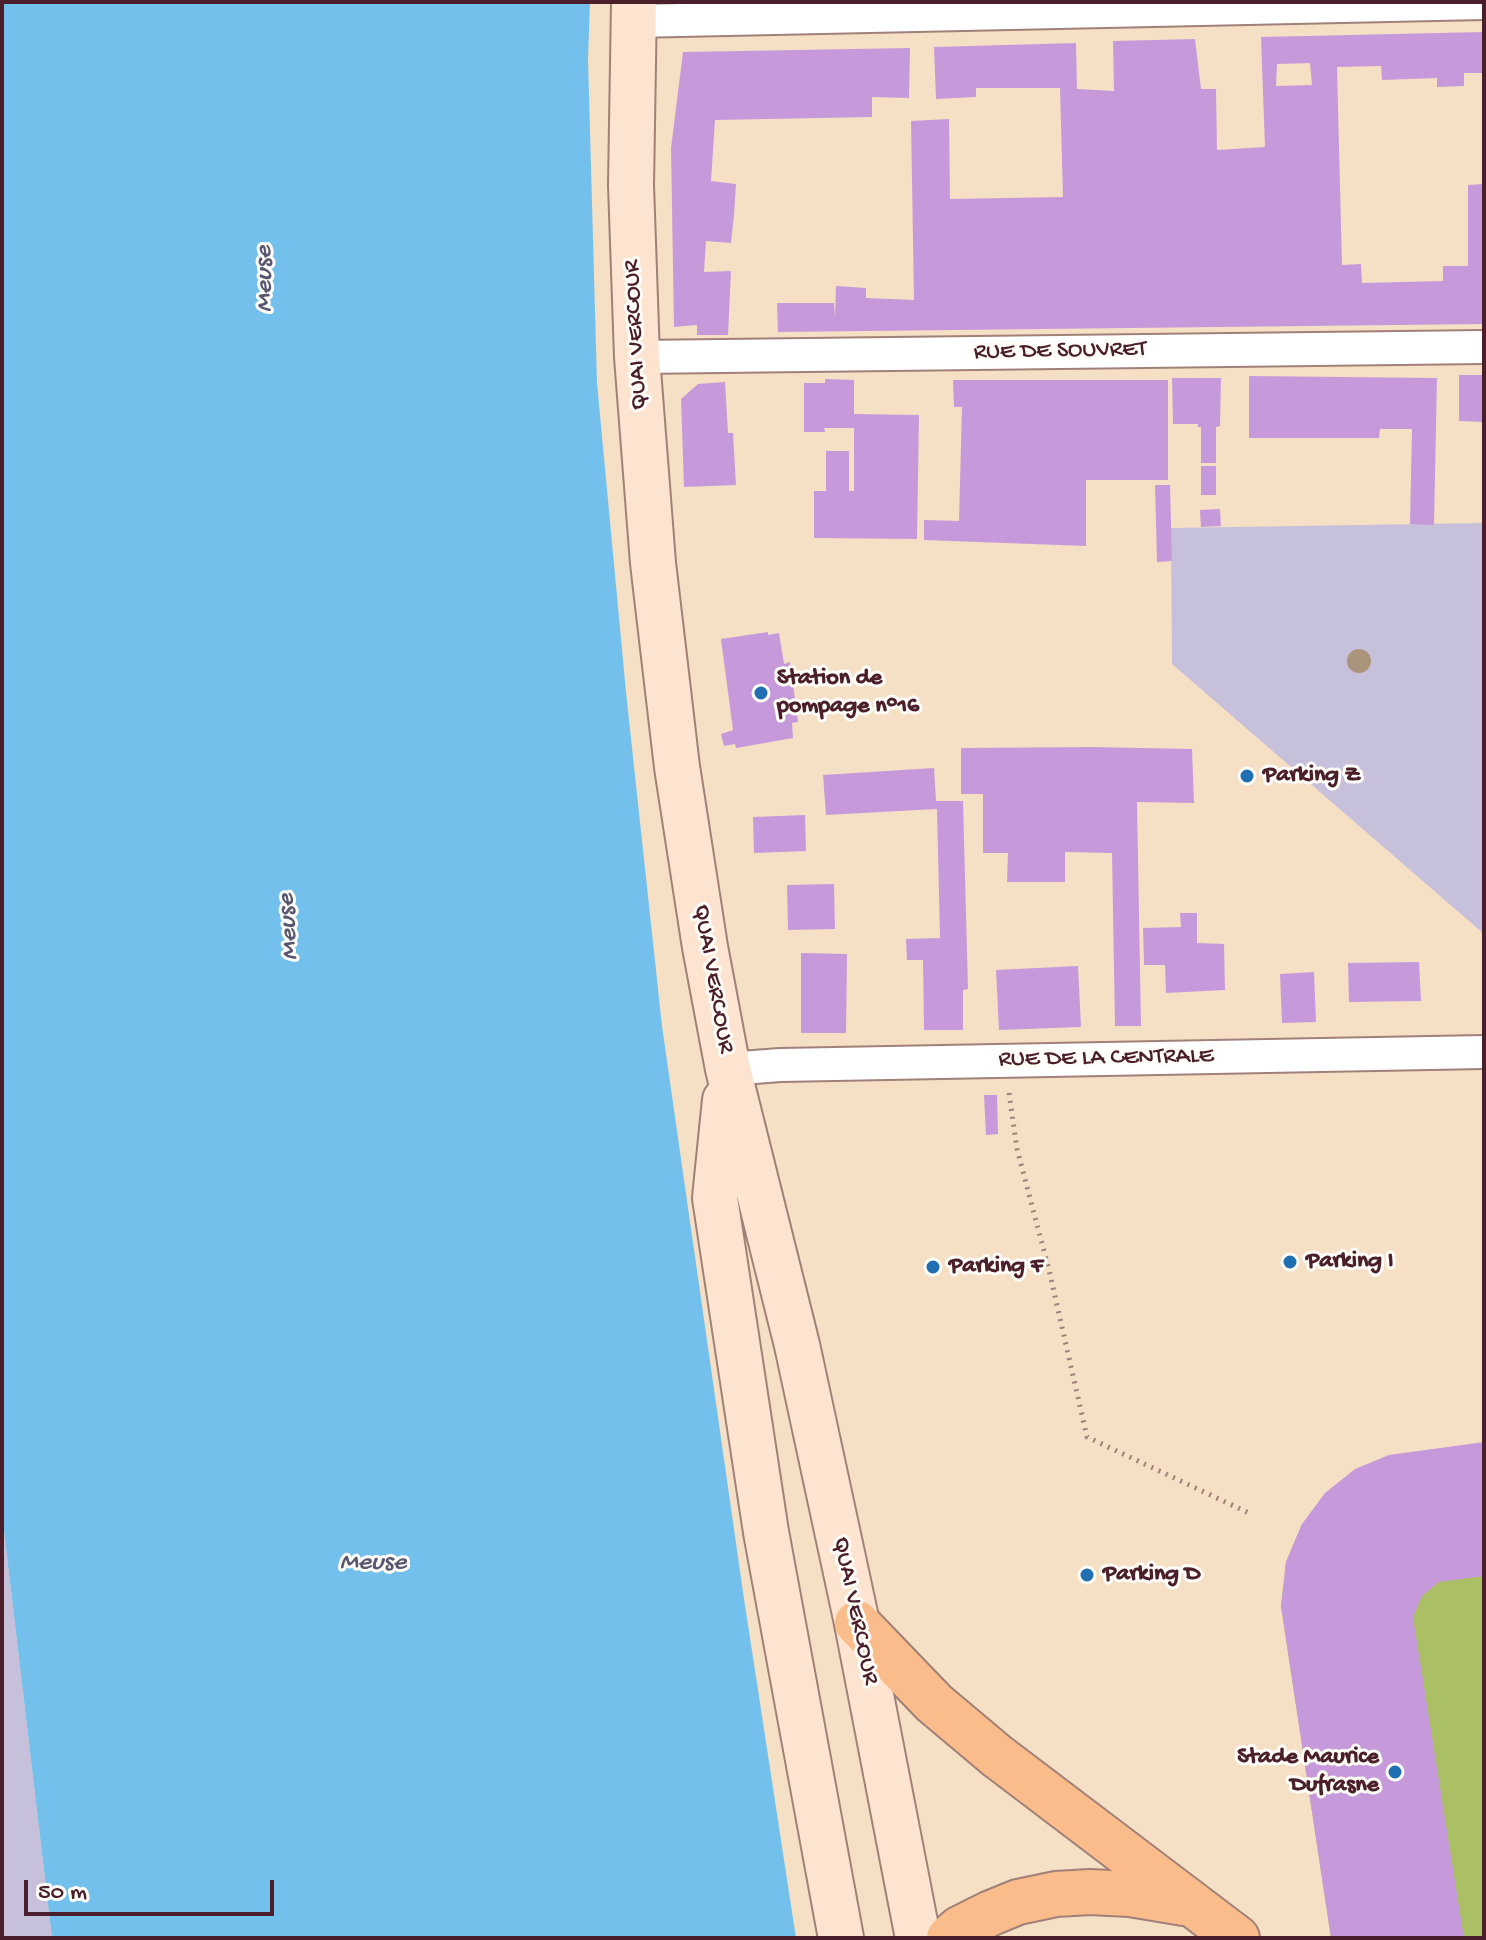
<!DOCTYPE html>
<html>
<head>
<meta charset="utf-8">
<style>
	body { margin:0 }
	#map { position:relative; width:1486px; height:1940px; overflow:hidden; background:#f5e0c6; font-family:"Gochi Hand",sans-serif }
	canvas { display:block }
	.frame { position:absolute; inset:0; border:4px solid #4a1f2b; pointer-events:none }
	.scale { position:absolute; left:24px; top:1880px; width:250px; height:36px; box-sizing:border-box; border:4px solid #4a1f2b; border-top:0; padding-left:10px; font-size:24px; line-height:28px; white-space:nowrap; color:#4a1f2b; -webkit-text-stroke:6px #fdfcf7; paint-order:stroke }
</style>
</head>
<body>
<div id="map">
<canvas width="1486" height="1940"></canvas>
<div class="frame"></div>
<div class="scale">50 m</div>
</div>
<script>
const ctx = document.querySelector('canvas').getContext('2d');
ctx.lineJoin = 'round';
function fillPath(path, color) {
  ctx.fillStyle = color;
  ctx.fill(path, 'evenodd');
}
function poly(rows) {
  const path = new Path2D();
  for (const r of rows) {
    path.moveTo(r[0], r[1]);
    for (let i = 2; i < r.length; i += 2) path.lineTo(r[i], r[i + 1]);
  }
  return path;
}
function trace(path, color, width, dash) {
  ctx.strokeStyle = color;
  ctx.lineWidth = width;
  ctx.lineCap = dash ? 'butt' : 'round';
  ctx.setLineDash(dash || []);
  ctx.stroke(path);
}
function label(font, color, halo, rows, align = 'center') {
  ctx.font = font + ' "Gochi Hand",sans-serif';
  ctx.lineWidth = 6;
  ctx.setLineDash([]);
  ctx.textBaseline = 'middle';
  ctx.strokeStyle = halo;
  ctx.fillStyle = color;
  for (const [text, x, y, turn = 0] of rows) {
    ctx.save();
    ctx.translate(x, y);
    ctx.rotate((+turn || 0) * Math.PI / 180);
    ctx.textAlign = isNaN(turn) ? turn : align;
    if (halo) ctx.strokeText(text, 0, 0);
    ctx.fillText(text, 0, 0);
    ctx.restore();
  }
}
fillPath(poly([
	[1484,523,1484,934,1172,664,1171,528],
	[2,1514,52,1938,2,1938]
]), '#c6c0da');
fillPath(poly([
	[1484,1442,1484,1938,1331,1938,1281,1606,1286,1562,1302,1524]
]), '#abc064');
fillPath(poly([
	[2,2,590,2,588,59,597,383,626,692,662,1026,743,1592,796,1938,52,1938,2,1514]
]), '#73c0ed');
fillPath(poly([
	[1484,32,1484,73,1464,73,1464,86,1437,87,1437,78,1382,80,1381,66,1337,67,1342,265,1361,264,1362,283,1443,281,1443,266,1468,266,1468,185,1484,184,1484,324,778,332,777,303,834,303,835,317,836,286,866,288,866,298,914,300,911,121,949,119,950,199,1063,197,1060,88,976,88,976,97,936,99,934,47,1076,43,1077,89,1114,91,1113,41,1195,39,1201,89,1216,89,1217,150,1265,147,1261,37],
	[1310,63,1312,85,1276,86,1277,64],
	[910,48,909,98,872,97,872,117,715,120,711,181,736,184,734,215,731,243,706,241,704,272,731,271,728,335,697,335,697,325,674,327,671,148,683,52],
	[1459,375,1484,375,1484,422,1459,421],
	[1249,376,1437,378,1434,525,1410,524,1412,429,1380,429,1379,438,1249,438],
	[1172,378,1221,378,1220,426,1216,427,1216,463,1201,463,1201,427,1198,427,1198,424,1173,424],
	[825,379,854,380,854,414,919,415,917,539,814,538,814,491,826,491,826,451,849,451,849,491,854,491,854,428,824,428,825,432,804,432,804,383,825,383],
	[953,380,1168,380,1168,480,1086,480,1086,546,924,540,924,520,959,521,962,407,954,407],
	[725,382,728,433,733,433,736,485,684,487,681,399,698,384],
	[1201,466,1216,466,1216,495,1201,495],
	[1155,485,1170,485,1172,561,1157,562],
	[1220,509,1221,526,1201,527,1200,510],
	[768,632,768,635,779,633,784,664,790,662,798,722,792,723,793,738,736,748,735,744,724,746,721,734,733,730,721,639],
	[1091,747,1192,749,1194,803,1137,802,1141,1026,1115,1026,1112,853,1065,852,1065,882,1007,882,1008,853,983,853,983,794,961,794,961,748],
	[934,768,936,801,963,801,968,989,963,990,963,1030,924,1030,923,960,907,960,906,939,940,938,937,809,826,815,823,775],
	[805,815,806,851,754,853,753,817],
	[834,884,835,929,788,930,787,885],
	[1180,913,1197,913,1197,943,1224,944,1225,990,1166,993,1165,965,1144,965,1143,928,1181,927],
	[801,953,847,954,846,1033,801,1033],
	[1419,962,1421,1001,1349,1002,1348,963],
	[1078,966,1081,1027,999,1030,996,970],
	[1314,972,1316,1022,1282,1023,1280,974],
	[984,1095,997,1095,998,1134,986,1135],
	[1484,1442,1484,1576,1439,1582,1422,1596,1413,1617,1464,1938,1331,1938,1281,1606,1286,1562,1302,1524,1325,1493,1355,1469,1389,1455]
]), '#c69ada');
const minor = poly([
	[633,21,1484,3],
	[637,357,1484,347],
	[728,1069,780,1065,1484,1052]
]);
const secondary = poly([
	[634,2,631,185,637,357,653,563,677,767,705,947,728,1069,797,1345,857,1623,918,1938],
	[725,1100,715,1198,766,1532,841,1938]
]);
const trunk = poly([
	[857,1623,934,1703,997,1756,1237,1938],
	[949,1938,959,1929,991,1913,1018,1902,1056,1894,1090,1892,1130,1894,1184,1903]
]);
trace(minor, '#a08078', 36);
trace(secondary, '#a08078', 48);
trace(trunk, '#a08078', 48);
trace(poly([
	[1009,1093,1017,1149,1049,1270,1087,1437,1251,1514]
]), '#a08078', 5, [2, 6]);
trace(minor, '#fff', 32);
trace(secondary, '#fde4d0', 44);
trace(trunk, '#f9bc8a', 44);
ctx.fillStyle = '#aa957c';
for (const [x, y] of [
	[1359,661]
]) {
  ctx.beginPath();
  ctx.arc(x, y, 12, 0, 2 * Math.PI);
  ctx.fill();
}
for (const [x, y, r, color] of [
	[761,693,8,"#1f6fb2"],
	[1247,776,8,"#1f6fb2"],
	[1290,1262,8,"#1f6fb2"],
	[933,1267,8,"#1f6fb2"],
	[1087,1575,8,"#1f6fb2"],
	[1395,1772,8,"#1f6fb2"]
]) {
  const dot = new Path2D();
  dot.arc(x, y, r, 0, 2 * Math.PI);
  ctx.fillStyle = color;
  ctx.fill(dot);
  trace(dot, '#fdfcf7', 3);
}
label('24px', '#4a1f2b', '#fdfcf7', [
	["QUAI VERCOUR",637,335,-93],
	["RUE DE SOUVRET",1060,352,-1],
	["QUAI VERCOUR",712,979,80],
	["RUE DE LA CENTRALE",1106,1059,-1],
	["QUAI VERCOUR",854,1611,78]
]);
label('bold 24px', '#4a1f2b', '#fdfcf7', [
	["Station de",777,679],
	["pompage n°16",777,707],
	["Parking Z",1263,776],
	["Parking I",1306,1262],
	["Parking F",949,1267],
	["Parking D",1103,1575],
	["Stade Maurice",1379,1758,"right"],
	["Dufrasne",1379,1786,"right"]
], 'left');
label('italic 26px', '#58576f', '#fdfcf7', [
	["Meuse",266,279,-91],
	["Meuse",290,927,-94],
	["Meuse",373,1564]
]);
</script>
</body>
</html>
